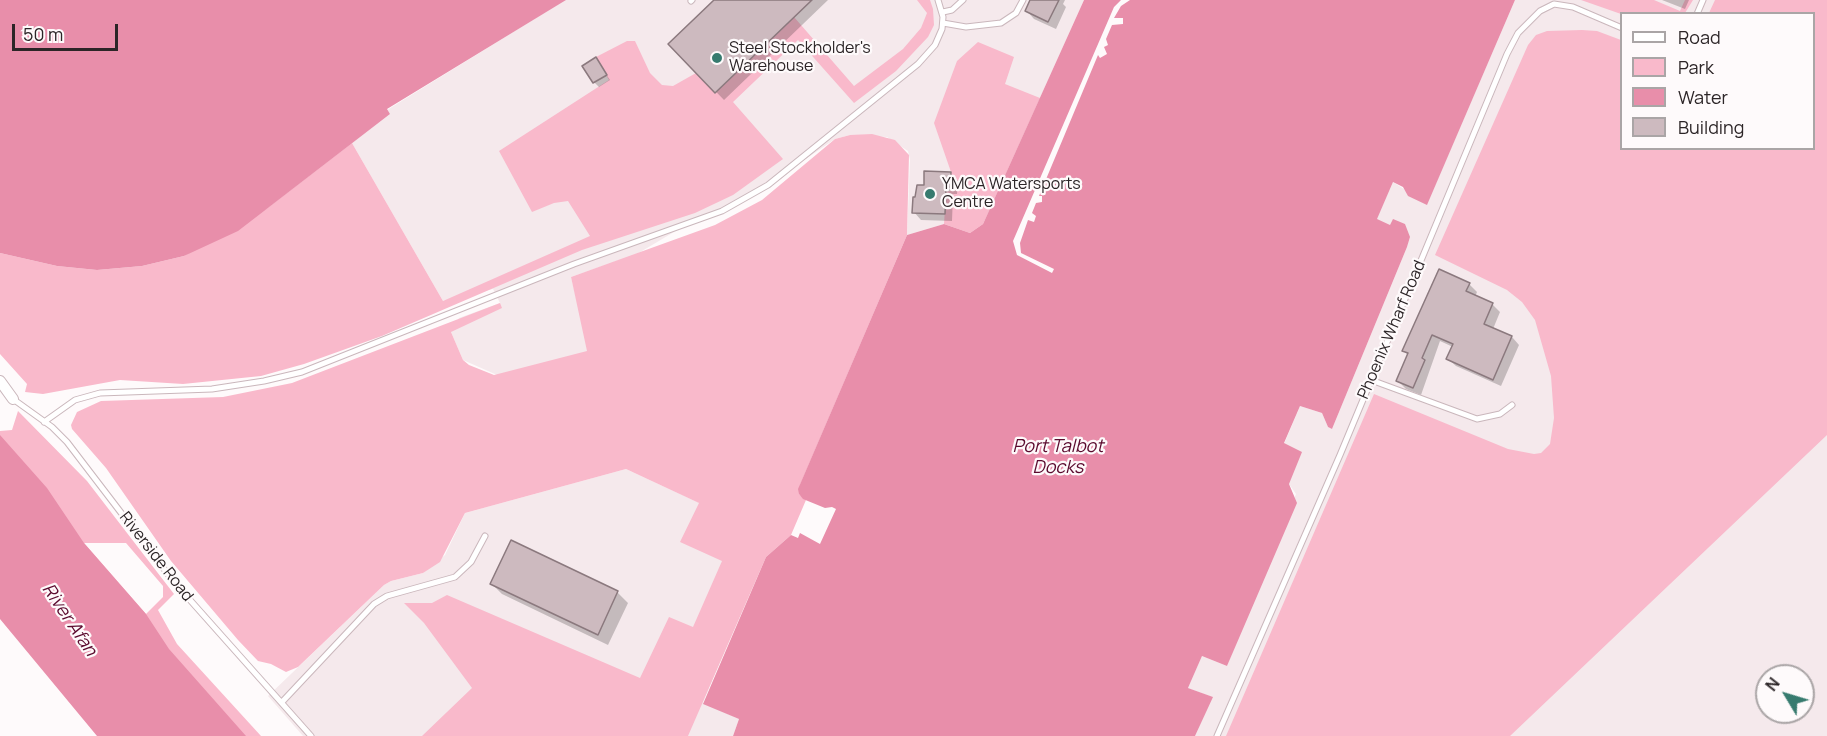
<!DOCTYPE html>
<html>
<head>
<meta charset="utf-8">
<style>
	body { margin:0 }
	#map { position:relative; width:1827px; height:736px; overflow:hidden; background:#fefafb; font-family:Manrope,sans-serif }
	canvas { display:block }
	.legend { position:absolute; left:1620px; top:12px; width:195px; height:138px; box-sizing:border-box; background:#fefafb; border:2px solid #aaa5a6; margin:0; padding:8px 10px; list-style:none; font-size:18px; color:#2c2527 }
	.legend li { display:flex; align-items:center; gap:12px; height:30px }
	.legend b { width:30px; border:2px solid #aaa5a6 }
	.north { position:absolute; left:1755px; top:664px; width:60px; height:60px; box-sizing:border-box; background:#fefafb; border:2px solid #aaa5a6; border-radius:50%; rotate:308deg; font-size:16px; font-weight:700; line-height:24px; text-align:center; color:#2c2527 }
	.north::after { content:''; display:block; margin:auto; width:21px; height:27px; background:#377b6f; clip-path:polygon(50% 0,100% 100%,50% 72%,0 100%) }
	.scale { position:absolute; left:12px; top:24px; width:106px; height:27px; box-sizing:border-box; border:3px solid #2c2527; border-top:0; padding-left:8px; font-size:18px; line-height:21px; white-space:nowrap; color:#2c2527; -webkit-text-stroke:4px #fefafb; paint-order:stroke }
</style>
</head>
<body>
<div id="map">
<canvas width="1827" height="736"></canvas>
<ul class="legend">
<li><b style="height:8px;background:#fff"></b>Road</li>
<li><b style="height:16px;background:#f9b9cb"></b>Park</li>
<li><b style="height:16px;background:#e88eaa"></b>Water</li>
<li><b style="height:16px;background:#cdbabf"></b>Building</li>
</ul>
<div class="north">N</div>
<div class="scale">50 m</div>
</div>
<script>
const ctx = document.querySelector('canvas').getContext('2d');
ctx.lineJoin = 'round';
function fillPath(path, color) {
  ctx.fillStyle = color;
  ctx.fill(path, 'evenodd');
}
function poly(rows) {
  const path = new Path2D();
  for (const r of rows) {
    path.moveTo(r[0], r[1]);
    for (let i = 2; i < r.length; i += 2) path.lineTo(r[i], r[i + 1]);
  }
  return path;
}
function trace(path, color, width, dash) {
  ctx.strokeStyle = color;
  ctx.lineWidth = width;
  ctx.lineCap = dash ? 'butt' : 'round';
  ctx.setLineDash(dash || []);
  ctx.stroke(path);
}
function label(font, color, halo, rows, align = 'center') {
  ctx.font = font + ' Manrope,sans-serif';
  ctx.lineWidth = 4.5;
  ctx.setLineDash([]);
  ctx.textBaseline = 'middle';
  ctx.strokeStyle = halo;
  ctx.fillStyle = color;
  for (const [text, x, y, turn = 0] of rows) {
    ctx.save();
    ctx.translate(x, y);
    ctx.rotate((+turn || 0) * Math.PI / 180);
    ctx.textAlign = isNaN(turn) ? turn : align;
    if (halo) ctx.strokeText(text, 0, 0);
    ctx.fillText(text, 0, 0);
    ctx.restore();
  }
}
fillPath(poly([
	[565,0,1084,0,985,220,944,224,907,235,910,160,908,151,887,137,850,135,835,139,750,197,679,229,637,254,571,277,606,423,463,360,451,332,459,318,500,303,493,289,443,301,352,143,390,114,387,110],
	[1515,0,1827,0,1827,736,1195,736,1212,697,1188,688,1202,656,1227,666,1296,494,1289,484,1284,444,1300,406,1322,413,1328,427,1332,429,1407,247,1410,237,1376,220,1393,182,1427,204],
	[1622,14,1814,14,1814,148,1622,148],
	[1767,676,1803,676,1803,712,1767,712],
	[626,469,771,536,703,703,739,719,733,736,303,736,268,696,384,585,391,581,423,573,445,555,465,513]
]), '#f5e9ec');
fillPath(poly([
	[917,0,930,0,933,9,934,25,928,37,896,71,854,103,798,40,733,102,783,159,733,195,695,213,582,250,382,336,304,364,261,376,183,384,120,380,43,394,25,392,27,384,0,354,0,253,57,266,97,270,142,266,184,256,266,209,352,143,443,301,590,236,568,201,554,203,532,212,499,151,609,80,596,57,627,41,635,41,650,73,662,85,673,86,696,73,715,93,794,17,854,86,903,49,921,28,927,13],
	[1581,0,1654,0,1680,11,1685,0,1693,0,1685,13,1621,14],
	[1715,0,1827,0,1827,435,1510,736,1226,736,1374,394,1508,449,1534,454,1541,453,1550,444,1554,418,1551,376,1535,320,1522,302,1507,290,1435,255,1528,45,1536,35,1547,31,1582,30,1597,31,1621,40,1622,148,1814,148,1814,14,1709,13],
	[978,42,1014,57,1005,84,1040,98,983,224,970,233,944,224,946,192,950,191,951,172,934,123,957,61],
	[872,134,895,140,909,155,907,235,800,485,799,494,806,500,791,535,766,557,688,736,422,736,472,688,424,623,404,603,432,603,447,595,640,678,669,617,693,627,722,561,680,542,699,503,626,469,465,513,440,562,423,573,391,581,384,585,298,667,286,672,271,664,258,661,238,640,171,561,106,468,72,429,71,425,77,412,101,401,223,397,292,383,500,303,502,308,451,332,463,360,469,365,494,375,587,351,571,277,715,225,762,200,835,139,850,135],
	[18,411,87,481,174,594,158,610,177,644,261,736,199,736,0,458,0,431,12,430],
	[84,543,126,543,163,586,163,597,146,614]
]), '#f9b9cb');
fillPath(poly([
	[0,0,566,0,387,109,390,114,238,231,184,256,142,266,97,270,57,266,0,253],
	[1084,0,1515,0,1427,205,1408,196,1403,187,1393,182,1377,219,1390,225,1393,219,1405,224,1410,237,1407,247,1332,429,1328,427,1322,413,1300,406,1284,443,1302,452,1289,484,1297,503,1227,666,1202,656,1188,688,1213,697,1195,736,733,736,739,719,703,704,766,557,791,535,798,538,800,533,820,544,836,509,832,507,825,508,803,499,799,494,798,489,907,235,944,224,970,233,983,224],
	[0,435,47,488,84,543,146,614,169,649,246,736,97,736,0,619]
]), '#e88eaa');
fillPath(poly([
	[1121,0,1130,0,1121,6,1114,18,1123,18,1123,24,1112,25,1106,39,1108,45,1104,47,1107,54,1100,58,1098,55,1039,196,1042,196,1042,202,1036,203,1032,213,1036,216,1034,222,1028,220,1020,243,1021,253,1054,269,1052,273,1017,255,1013,241,1114,7]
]), '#fefafb');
fillPath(poly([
	[717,0,828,0,724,100,670,44],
	[1032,0,1065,0,1063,4,1066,7,1056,29,1034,19,1027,11],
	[1662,0,1689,0,1685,9],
	[596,59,610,80,599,87,594,82],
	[950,173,958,181,957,194,953,194,952,221,921,220,914,212,925,187],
	[1469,284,1477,292,1475,297,1493,305,1500,312,1493,329,1512,337,1519,345,1501,386,1456,366,1448,359,1453,347,1440,341,1421,395,1406,389,1398,381,1409,356,1404,351],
	[492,584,617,592,628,603,608,645,502,594]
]), '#0003');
const building = poly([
	[714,0,812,0,715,93,668,44,714,0],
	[1030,0,1059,0,1048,22,1025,11,1030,0],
	[596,57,607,75,593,83,582,66,596,57],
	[924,171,951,172,950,187,946,187,945,214,912,213,913,197,915,197,917,185,924,185,924,171],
	[1439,269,1470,283,1466,291,1493,303,1484,324,1512,336,1493,380,1446,359,1453,344,1432,335,1422,358,1425,360,1413,388,1396,381,1408,353,1402,351,1439,269],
	[511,540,618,591,598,635,490,584,511,540]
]);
fillPath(building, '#cdbabf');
trace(building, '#8b797e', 1.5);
const service = poly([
	[691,1,692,0],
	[943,12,952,10,963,0],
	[1697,14,1703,0],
	[943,23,966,27,1001,23,1016,13,1023,0],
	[1371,380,1477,419,1500,414,1512,405],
	[13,399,52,427,67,442,174,582,311,736],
	[44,422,75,400,100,393,212,389,264,381,302,372,574,264,722,211,768,185,918,64,935,45,942,29,943,17,938,0],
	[282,702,374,604,387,596,455,577,471,562,485,536],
	[1217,736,1340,455,1507,54,1518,33,1540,11,1554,4,1573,7,1622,28]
]);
const minor = poly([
	[0,381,13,399]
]);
trace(service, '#cab7bc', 7);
trace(minor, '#cab7bc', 12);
trace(service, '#fff', 5);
trace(minor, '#fff', 10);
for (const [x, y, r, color] of [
	[717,58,6,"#377b6f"],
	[930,194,6,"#377b6f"]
]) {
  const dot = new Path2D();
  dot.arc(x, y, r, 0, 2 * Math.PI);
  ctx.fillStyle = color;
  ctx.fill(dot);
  trace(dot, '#fefafb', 2);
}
label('16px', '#2c2527', '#fefafb', [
	["Steel Stockholder's",729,49],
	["Warehouse",729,67],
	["YMCA Watersports",942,185],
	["Centre",942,203]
], 'left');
label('16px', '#2c2527', '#fefafb', [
	["Phoenix Wharf Road",1392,330,-67],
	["Riverside Road",156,557,52]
]);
label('italic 18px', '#5b0a2e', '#fefafb', [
	["Port Talbot",1058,447],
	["Docks",1058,468],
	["River Afan",69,620,56]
]);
</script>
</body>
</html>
